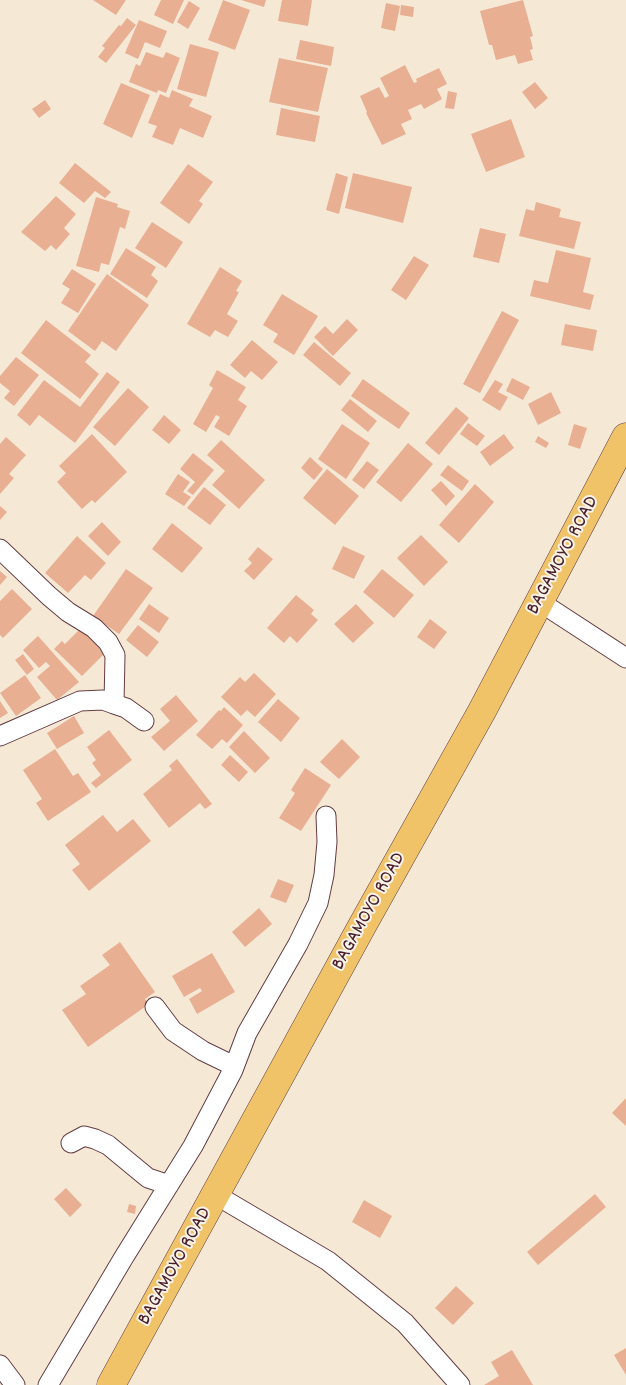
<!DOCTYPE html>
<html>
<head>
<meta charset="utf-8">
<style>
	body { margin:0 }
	canvas { display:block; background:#f5e9d5 }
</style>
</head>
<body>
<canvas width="626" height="1385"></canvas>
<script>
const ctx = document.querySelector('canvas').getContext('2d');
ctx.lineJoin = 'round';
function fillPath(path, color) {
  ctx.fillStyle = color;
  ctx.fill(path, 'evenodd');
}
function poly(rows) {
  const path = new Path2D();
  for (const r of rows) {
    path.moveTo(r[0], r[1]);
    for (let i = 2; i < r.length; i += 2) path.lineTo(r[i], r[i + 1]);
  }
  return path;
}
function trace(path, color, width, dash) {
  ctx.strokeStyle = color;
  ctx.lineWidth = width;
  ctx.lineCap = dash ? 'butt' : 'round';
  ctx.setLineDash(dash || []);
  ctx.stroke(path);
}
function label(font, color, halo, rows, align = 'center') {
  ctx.font = font + ' Dekko,sans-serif';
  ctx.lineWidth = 4;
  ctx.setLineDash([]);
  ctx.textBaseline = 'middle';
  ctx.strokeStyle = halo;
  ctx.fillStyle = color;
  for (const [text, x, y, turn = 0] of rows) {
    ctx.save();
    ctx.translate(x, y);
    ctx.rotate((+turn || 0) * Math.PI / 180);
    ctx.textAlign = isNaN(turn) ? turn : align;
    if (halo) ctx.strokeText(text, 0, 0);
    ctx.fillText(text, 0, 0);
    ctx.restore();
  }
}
fillPath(poly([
	[93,0,126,0,116,15],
	[161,0,184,0,173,24,154,15],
	[223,0,250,10,235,50,208,40],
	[241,0,266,0,264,7],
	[282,0,312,0,308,26,278,21],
	[523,0,533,36,530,37,533,49,530,50,533,60,518,64,515,55,496,60,492,45,489,45,480,11],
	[189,1,200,8,188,29,177,22],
	[386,3,400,6,395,31,381,28],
	[401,5,414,7,413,17,400,15],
	[127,18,136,25,106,63,98,57,105,48,102,46,119,25,121,26],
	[139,20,167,31,160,48,145,42,138,59,125,53],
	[300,40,334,47,331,66,296,59],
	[190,44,219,52,206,97,177,89],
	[146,52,163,58,166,52,180,58,166,93,158,90,157,93,129,82,136,64,140,66],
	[279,58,328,68,318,112,269,102],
	[405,65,414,83,417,82,416,79,439,68,447,84,437,89,442,99,424,109,421,104,408,110,412,119,401,124,406,134,382,145,366,113,367,112,360,96,379,87,385,98,389,96,380,78],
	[535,82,548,98,535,109,522,92],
	[121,83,150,95,132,138,103,124],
	[172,90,193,99,189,106,212,116,203,138,180,128,173,145,152,137,157,126,148,123,160,94,169,98],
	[448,91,457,93,454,109,445,108],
	[45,100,51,109,39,118,32,109],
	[281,108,320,116,315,142,276,135],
	[511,119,525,157,486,172,471,134],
	[75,163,111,192,105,198,95,191,84,203,59,183],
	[188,164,213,182,199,201,203,204,189,224,160,203],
	[336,173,348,177,339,214,326,210],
	[353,173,412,187,403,223,345,208],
	[56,196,76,214,64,228,70,234,56,250,51,245,45,251,21,232],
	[96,197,118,204,117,207,130,211,125,229,120,227,109,265,101,263,99,272,76,266],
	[536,202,561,209,559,217,581,222,574,249,519,236,526,209,534,211],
	[152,222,183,242,166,268,135,248],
	[480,228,506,234,499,263,473,257],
	[126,248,156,267,151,275,158,281,147,298,110,274],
	[556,250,591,258,583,292,594,295,590,310,530,296,534,280,548,283],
	[414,256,429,265,406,300,391,290],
	[220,267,242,281,236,291,239,292,227,314,238,321,228,337,215,330,210,337,187,324],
	[72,269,96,284,78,313,61,303,70,289,62,284],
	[107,274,149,305,116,351,102,341,95,351,68,331],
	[282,294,318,316,294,355,273,342,278,334,263,325],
	[502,311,519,320,480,393,463,384],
	[347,319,358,330,333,356,314,337,325,326,333,334],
	[46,320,91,355,85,362,99,374,80,399,21,353],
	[565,324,597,330,593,351,561,345],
	[252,340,278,362,262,380,251,371,245,378,230,365],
	[314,342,351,373,340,386,303,355],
	[16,357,39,375,14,406,4,398,10,391,0,383,0,376],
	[217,370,246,387,238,400,247,406,229,436,214,427,220,417,216,415,206,432,193,424,213,388,209,385],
	[107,372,120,382,75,443,39,415,30,426,17,415,44,380,80,407],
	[512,378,530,387,523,400,506,391],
	[363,379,410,413,399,429,351,396],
	[495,380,503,384,498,392,508,397,500,411,482,400],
	[128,388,149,407,115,446,93,427],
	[551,392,561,413,538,425,528,404],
	[350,399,377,421,368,432,341,410],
	[456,407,469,418,439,455,425,443],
	[164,415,181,430,169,444,152,430],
	[468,423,485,436,477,446,460,434],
	[342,424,370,443,346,479,318,459],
	[574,424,587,428,580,449,568,445],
	[92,434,127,472,95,503,92,500,82,509,57,482,66,473,59,466],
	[504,434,514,448,490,466,480,452],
	[538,436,549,443,546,448,535,442],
	[6,437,26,455,9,474,14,478,0,494,0,444],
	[221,440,265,480,239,509,212,485,225,471,207,455],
	[408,443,433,464,401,502,376,482],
	[193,453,214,470,193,495,187,491,195,482,180,469],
	[310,457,323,469,314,480,301,468],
	[367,461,379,470,364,489,352,480],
	[448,465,469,481,462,491,440,475],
	[327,469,359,496,335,525,303,498],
	[178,474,190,482,183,492,191,497,184,506,165,494],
	[441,481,455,496,446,506,431,490],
	[475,484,494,502,459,543,439,525],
	[204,487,226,505,210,525,187,508],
	[0,506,7,512,0,520],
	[102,522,121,542,108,556,88,536],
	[172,523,203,548,182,573,152,549],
	[421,535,448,562,424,586,397,558],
	[77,536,106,563,91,580,85,575,68,593,45,573],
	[343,546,365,556,354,579,332,569],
	[258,547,273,559,254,580,244,571,252,563,248,559],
	[126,569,153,588,119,634,93,616],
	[382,569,414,595,394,618,363,592],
	[0,571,7,577,0,585],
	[12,589,32,609,3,638,0,635,0,601],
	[296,595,314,610,311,614,318,620,297,643,290,636,284,643,267,628],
	[149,604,169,618,159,633,139,619],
	[356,604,374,623,353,643,334,624],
	[430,619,447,632,434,649,417,637],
	[138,625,159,642,147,657,126,640],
	[82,627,107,651,82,676,54,649,62,641,65,644],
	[38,636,79,682,57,700,37,677,50,666,46,662,39,668,23,650],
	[23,654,34,669,27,675,15,660],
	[254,673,276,694,255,717,247,710,241,716,221,697,240,677,245,682],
	[25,675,41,698,16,716,0,693],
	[176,695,198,721,164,751,151,737,170,721,160,709],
	[278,699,300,718,281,742,258,722],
	[0,701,8,713,0,718],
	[224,707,243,725,227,743,222,739,212,749,196,735,219,710,221,711],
	[74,716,84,733,57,749,47,733],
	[109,730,132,760,96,788,91,783,101,775,92,763,96,760,87,747],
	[244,731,270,758,255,773,229,747],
	[342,739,360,757,339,779,320,762],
	[55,749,73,776,78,773,91,792,48,821,36,803,42,799,23,770],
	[230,755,248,772,239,782,221,765],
	[177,759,212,804,205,809,200,803,169,828,143,794,172,770,169,766],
	[305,768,331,785,301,831,279,818,295,793,291,790],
	[103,815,117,832,133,819,151,841,89,891,72,870,80,864,65,845],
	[278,879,294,885,286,903,270,897],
	[259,908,272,924,245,947,232,932],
	[120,942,155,992,145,999,149,1004,88,1047,62,1010,86,994,80,986,110,965,102,955],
	[212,953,235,992,197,1014,189,999,202,991,200,988,184,997,172,976],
	[626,1098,626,1126,612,1113],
	[66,1188,82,1205,70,1217,54,1199],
	[595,1194,606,1207,538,1265,527,1252],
	[364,1200,392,1216,380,1238,352,1222],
	[129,1204,136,1206,135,1214,127,1212],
	[456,1286,474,1303,453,1325,435,1308],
	[626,1348,626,1375,614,1355],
	[512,1350,533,1385,484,1385,499,1376,491,1362]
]), '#e8af93');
const street = poly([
	[0,549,49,596,68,612,94,628,108,642,115,655,114,704],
	[540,602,626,658],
	[0,736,80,701,103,700,114,704,126,708,144,721],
	[155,1007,173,1031,203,1051,234,1066],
	[71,1143,84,1136,95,1139,108,1145,148,1178,169,1185],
	[216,1195,328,1261,405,1323,460,1385],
	[0,1365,15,1385],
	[48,1385,124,1257,193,1146,233,1070,247,1033,298,944,318,903,324,875,327,842,326,816]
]);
const highway = poly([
	[111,1385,362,926,482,711,626,437]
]);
trace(street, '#643d44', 21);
trace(highway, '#643d44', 29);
trace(street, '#fff', 19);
trace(highway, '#f0c369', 28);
label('20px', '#4a1f2b', '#f7f3e8', [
	["BAGAMOYO ROAD",564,556,-62],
	["BAGAMOYO ROAD",370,912,-61],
	["BAGAMOYO ROAD",176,1267,-61]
]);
</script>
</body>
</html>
